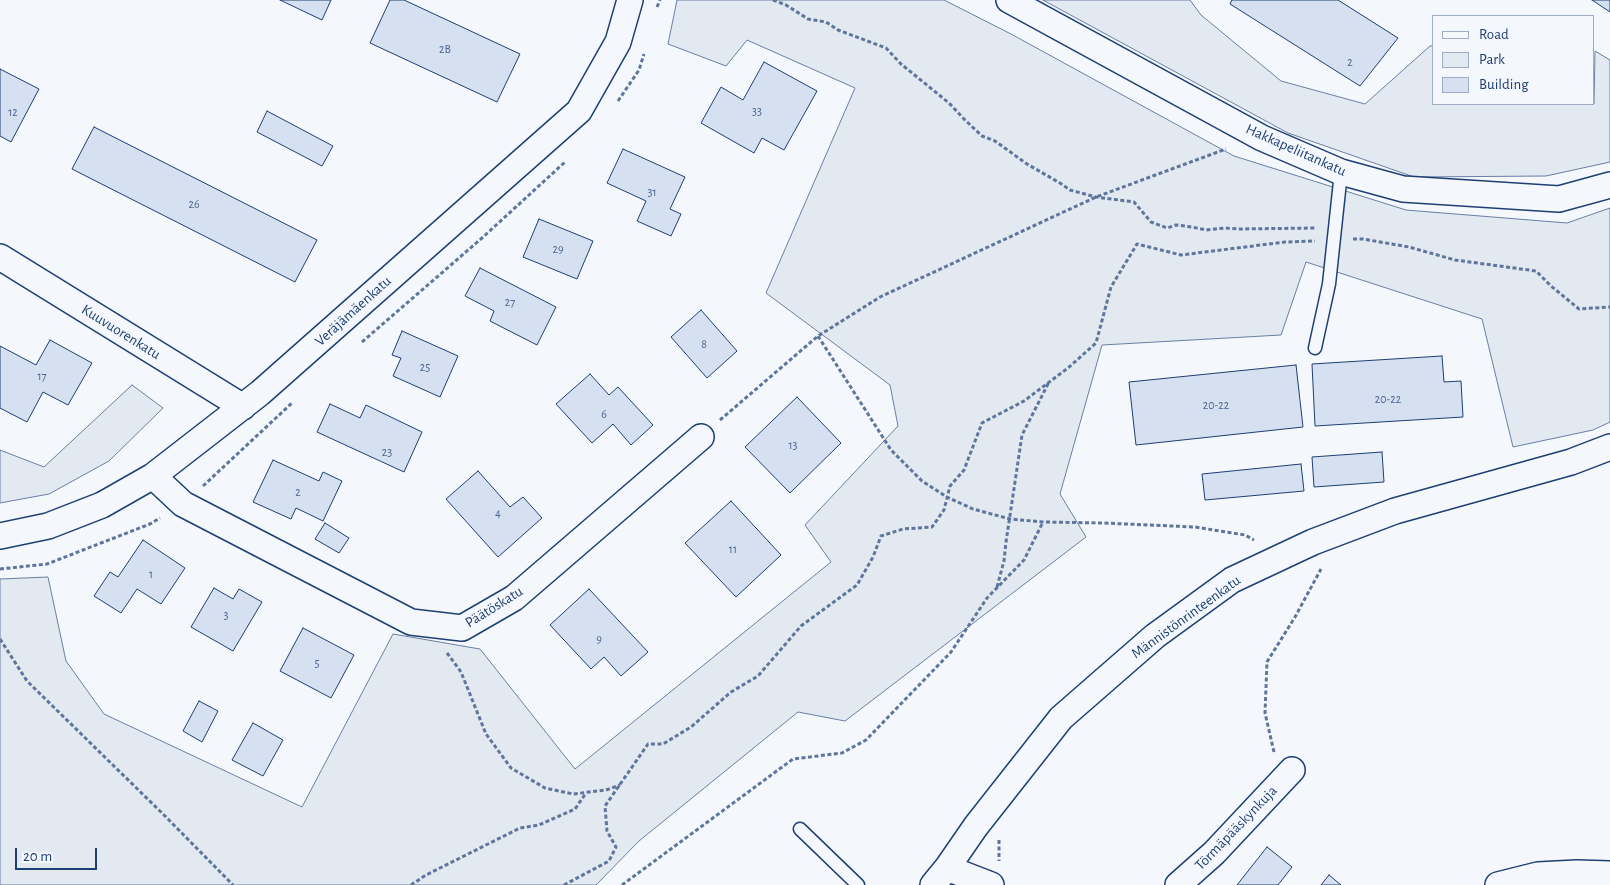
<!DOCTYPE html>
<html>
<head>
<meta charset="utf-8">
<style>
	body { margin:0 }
	#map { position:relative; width:1610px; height:885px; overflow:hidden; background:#f4f7fb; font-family:"Alegreya Sans",sans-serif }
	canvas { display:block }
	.legend { position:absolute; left:1432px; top:15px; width:162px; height:90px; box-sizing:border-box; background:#f4f7fb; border:1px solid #9eadc5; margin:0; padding:6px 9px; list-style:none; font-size:15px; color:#1d3f73 }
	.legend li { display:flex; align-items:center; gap:10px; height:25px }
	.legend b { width:25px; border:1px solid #9eadc5 }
	.scale { position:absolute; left:15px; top:848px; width:82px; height:22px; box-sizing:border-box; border:2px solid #1d3f73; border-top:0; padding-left:6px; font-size:15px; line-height:18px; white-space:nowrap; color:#1d3f73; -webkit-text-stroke:4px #f4f7fb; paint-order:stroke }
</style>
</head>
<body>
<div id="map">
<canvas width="1610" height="885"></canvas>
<ul class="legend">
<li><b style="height:6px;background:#f4f7fb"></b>Road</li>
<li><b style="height:14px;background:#e3e9f0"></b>Park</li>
<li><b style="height:14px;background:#d5e0f0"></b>Building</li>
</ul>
<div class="scale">20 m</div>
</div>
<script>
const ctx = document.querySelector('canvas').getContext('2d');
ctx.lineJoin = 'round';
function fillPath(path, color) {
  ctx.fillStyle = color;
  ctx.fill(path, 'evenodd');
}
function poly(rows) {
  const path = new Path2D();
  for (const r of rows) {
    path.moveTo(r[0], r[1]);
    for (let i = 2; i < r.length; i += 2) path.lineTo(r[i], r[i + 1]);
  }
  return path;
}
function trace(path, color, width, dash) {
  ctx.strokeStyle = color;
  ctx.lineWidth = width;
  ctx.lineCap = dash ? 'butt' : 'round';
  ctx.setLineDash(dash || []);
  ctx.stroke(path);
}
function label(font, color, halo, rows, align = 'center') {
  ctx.font = font + ' "Alegreya Sans",sans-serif';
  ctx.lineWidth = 4;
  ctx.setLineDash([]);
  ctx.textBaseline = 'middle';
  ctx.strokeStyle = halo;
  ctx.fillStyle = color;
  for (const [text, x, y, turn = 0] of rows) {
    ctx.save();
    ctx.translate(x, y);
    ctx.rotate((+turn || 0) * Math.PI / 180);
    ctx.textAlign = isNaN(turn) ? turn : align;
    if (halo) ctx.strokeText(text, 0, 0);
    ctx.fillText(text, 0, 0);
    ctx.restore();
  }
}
const green = poly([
	[677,0,944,0,1011,34,1234,156,1406,210,1567,223,1610,208,1610,422,1593,430,1513,447,1482,319,1306,262,1281,335,1102,345,1060,494,1086,537,845,721,798,712,639,841,596,885,0,885,0,579,48,577,66,661,104,714,302,807,393,634,480,649,575,769,831,562,805,525,898,426,890,385,766,293,855,88,747,40,726,66,668,44,677,0],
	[1043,0,1190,0,1201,15,1281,81,1365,104,1430,46,1434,46,1434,104,1594,104,1595,51,1610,60,1610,162,1546,176,1414,177,1288,133,1043,0],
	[132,385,163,408,109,461,49,494,0,503,0,450,44,467,132,385]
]);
fillPath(green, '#e3e9f0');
trace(green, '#687fa3', 1);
const building = poly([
	[280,0,331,0,322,20,280,0],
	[390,0,404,0,520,54,497,102,370,43,390,0],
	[1232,0,1338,0,1398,38,1360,86,1230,4,1232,0],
	[1592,0,1610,0,1610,12,1592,0],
	[764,62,817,91,784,150,762,138,754,153,701,123,721,87,743,100,764,62],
	[0,69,39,89,11,142,0,136,0,69],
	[267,111,333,146,322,166,257,132,267,111],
	[94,127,317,240,295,282,72,169,94,127],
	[623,149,685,177,670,209,681,214,671,236,637,221,646,201,607,183,623,149],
	[539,219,593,241,577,279,523,257,539,219],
	[480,268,556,307,537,345,490,321,494,311,465,296,480,268],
	[701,310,737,351,707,378,671,337,701,310],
	[402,331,458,356,440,397,393,376,401,358,392,355,402,331],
	[50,340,92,363,68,405,43,392,27,422,0,408,0,346,36,365,50,340],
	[1442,356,1444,382,1461,381,1463,417,1315,426,1312,364,1442,356],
	[1296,365,1303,427,1136,445,1129,382,1296,365],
	[590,374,609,395,618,387,653,425,631,445,613,424,592,443,556,404,590,374],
	[797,397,841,443,790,493,745,447,797,397],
	[330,404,360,418,366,405,422,432,404,472,317,432,330,404],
	[1382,452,1384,482,1314,487,1312,457,1382,452],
	[273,460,319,481,323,472,342,481,323,521,296,508,291,519,253,502,273,460],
	[1301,464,1304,491,1205,500,1202,474,1301,464],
	[478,471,510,507,523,497,542,518,498,557,446,499,478,471],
	[731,501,781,555,736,597,685,543,731,501],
	[325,523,349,538,339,553,315,539,325,523],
	[143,540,185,568,161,604,137,589,121,613,94,596,110,572,118,577,143,540],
	[214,588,233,599,239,589,262,602,233,651,191,627,214,588],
	[589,589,648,652,621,676,604,657,591,669,550,625,589,589],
	[303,628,354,655,331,698,280,671,303,628],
	[199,701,218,711,202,742,183,731,199,701],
	[253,723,283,740,263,776,232,760,253,723],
	[1267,847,1292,867,1278,885,1237,885,1267,847],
	[1329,875,1341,885,1321,885,1329,875]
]);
fillPath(building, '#d5e0f0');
trace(building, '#1d3f73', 1);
const service = poly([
	[1315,348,1329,284,1341,172],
	[800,829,858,885]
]);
const minor = poly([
	[1009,0,1262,138,1341,172,1403,189,1559,199,1610,185],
	[0,257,243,407],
	[153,476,183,504,411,622,462,628,514,598,701,437],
	[0,536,48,526,102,505,153,476,260,393,579,111,618,42,630,0],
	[947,868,991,885],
	[933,885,947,868,976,826,1061,718,1155,636,1232,580,1313,542,1395,511,1571,462,1610,447],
	[1178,885,1214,853,1292,770],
	[1498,885,1538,875,1577,873,1610,874]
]);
trace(service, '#1d3f73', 15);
trace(minor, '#1d3f73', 28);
trace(poly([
	[773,0,786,5,808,19,826,22,838,30,886,48,901,64,949,103,965,120,982,136,995,141,1027,164,1060,183,1070,190,1096,197,1134,202,1151,222,1167,228,1176,225,1192,227,1206,230,1225,228,1238,229,1315,228],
	[657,7,660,0],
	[618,101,639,70,644,54],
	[1353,239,1363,239,1409,247,1455,260,1536,271,1551,286,1579,309,1610,307],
	[818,336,891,450,922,481,947,497,973,509,1010,519,1043,522,1103,523,1195,527,1245,535,1254,540],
	[362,342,482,238,565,162],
	[720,420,818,336,880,297,1096,197,1226,149],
	[203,486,293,402],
	[0,569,47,564,150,524,160,518],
	[997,587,1004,561,1006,542,1022,435,1049,382],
	[0,639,27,681,164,815,233,885],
	[447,653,461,672,486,734,511,768,545,788,573,794,606,790,620,785],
	[1274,752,1265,713,1267,662,1295,617,1321,569],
	[999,840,999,861],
	[411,885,426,875,520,828,539,825,575,809,586,793],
	[564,885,609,861,616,847,607,831,605,806,648,744,663,744,691,727,731,692,758,676,801,626,857,585,873,557,881,536,903,529,932,527,944,510,950,486,964,470,982,423,1024,401,1068,368,1096,343,1111,287,1137,244,1181,255,1285,242,1315,241],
	[622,885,793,759,842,753,866,740,951,652,987,598,1024,560,1043,522]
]), '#5e769c', 3, [4, 2.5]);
trace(service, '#f4f7fb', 12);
trace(minor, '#f4f7fb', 25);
label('12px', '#4b6792', null, [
	["2B",445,49],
	["2",1350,62],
	["33",757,111],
	["12",13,112],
	["31",652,192],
	["26",194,204],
	["29",558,249],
	["27",510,302],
	["8",704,344],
	["25",425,367],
	["17",42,376],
	["20-22",1388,399],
	["20-22",1216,405],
	["6",604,414],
	["13",793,445],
	["23",387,452],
	["2",298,492],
	["4",498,513],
	["11",733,549],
	["1",151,574],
	["3",226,615],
	["9",599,639],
	["5",317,663]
]);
label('15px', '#1d3f73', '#f4f7fb', [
	["Hakkapeliitankatu",1296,150,24],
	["Veräjämäenkatu",353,311,-42],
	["Kuuvuorenkatu",121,332,32],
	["Päätöskatu",494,607,-32],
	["Männistönrinteenkatu",1186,617,-36],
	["Törmäpääskynkuja",1236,828,-46]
]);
</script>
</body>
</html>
